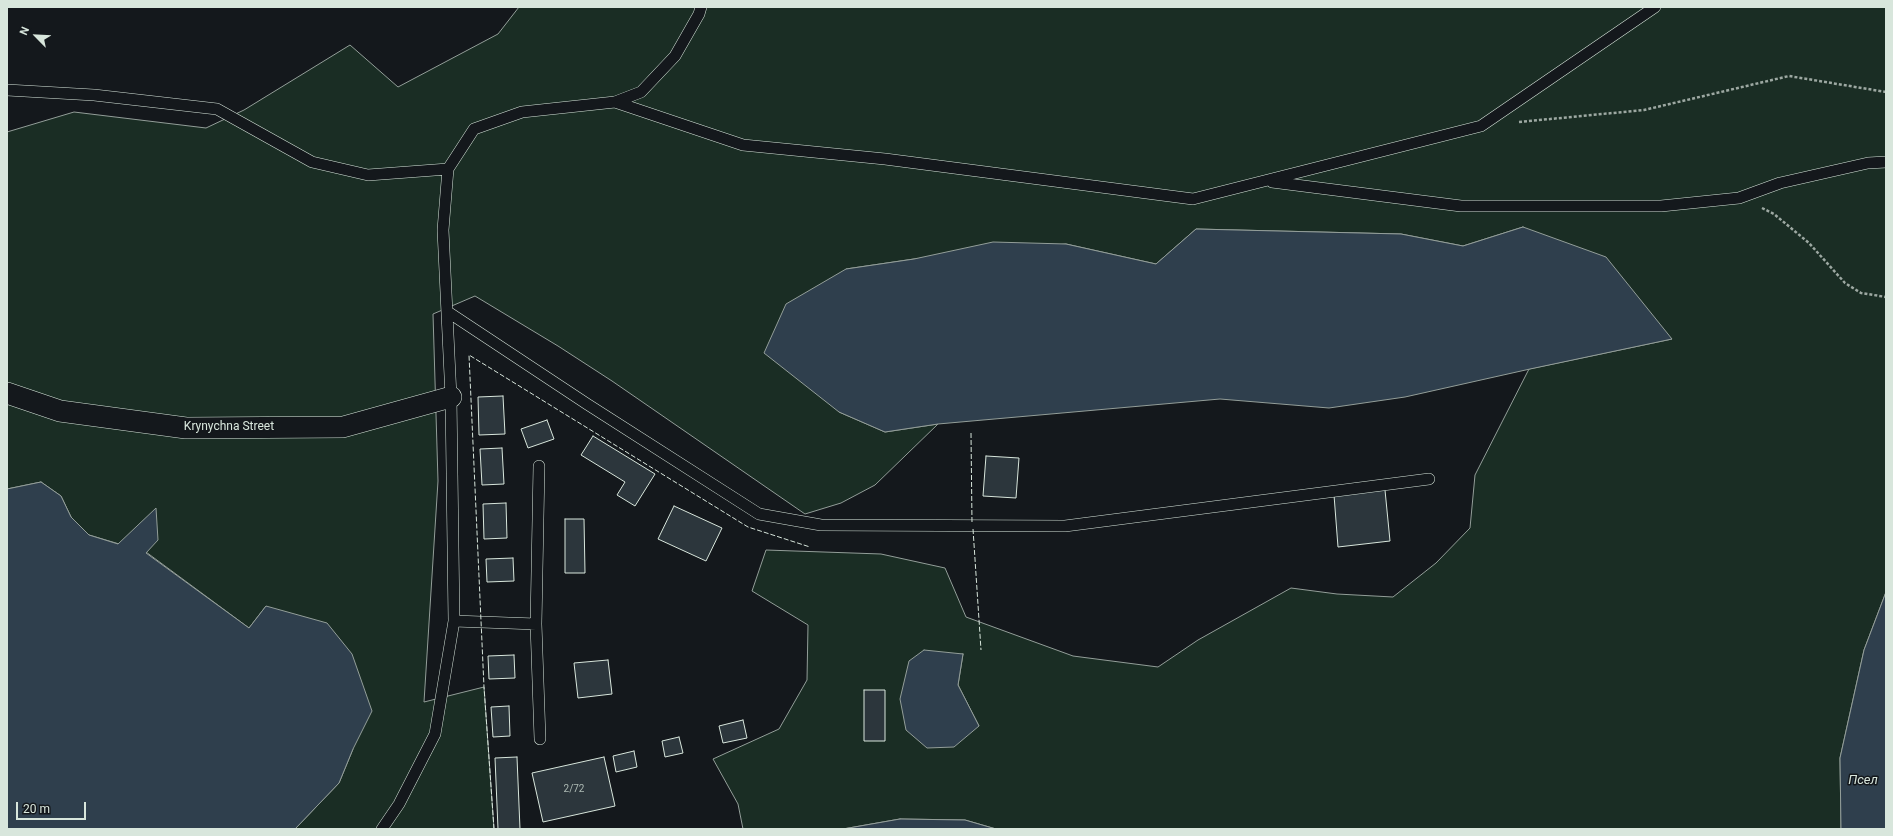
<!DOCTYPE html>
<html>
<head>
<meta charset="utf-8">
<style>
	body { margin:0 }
	#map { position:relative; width:1893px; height:836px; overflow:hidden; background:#14181c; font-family:Roboto,sans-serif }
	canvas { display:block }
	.frame { position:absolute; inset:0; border:8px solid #d8e6dc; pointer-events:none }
	.north { position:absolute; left:16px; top:16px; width:40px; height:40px; -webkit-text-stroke:3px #14181c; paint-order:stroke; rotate:294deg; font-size:11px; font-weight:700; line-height:16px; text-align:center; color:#d8e6dc }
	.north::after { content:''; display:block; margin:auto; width:14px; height:18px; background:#d8e6dc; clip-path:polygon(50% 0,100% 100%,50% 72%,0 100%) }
	.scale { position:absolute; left:16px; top:802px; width:70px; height:18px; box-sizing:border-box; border:2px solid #d8e6dc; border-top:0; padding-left:5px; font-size:12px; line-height:14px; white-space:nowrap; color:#d8e6dc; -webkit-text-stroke:3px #14181c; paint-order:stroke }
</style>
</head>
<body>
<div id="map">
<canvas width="1893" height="836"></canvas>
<div class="frame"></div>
<div class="north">N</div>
<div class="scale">20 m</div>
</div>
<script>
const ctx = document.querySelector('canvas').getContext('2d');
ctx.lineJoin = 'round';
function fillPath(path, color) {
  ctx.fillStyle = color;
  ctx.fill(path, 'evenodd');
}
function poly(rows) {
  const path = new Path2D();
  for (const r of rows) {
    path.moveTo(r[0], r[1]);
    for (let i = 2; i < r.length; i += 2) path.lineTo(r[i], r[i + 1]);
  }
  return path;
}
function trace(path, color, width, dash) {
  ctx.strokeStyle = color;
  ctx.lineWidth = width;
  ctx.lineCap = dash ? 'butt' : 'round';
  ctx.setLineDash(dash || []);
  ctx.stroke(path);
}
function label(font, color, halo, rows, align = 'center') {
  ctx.font = font + ' Roboto,sans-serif';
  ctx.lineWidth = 3;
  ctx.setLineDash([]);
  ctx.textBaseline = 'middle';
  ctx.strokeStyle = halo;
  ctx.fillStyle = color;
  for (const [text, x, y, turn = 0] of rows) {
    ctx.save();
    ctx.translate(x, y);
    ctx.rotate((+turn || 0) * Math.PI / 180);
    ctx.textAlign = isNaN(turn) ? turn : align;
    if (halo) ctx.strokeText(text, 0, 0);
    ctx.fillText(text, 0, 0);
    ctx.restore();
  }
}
const green = poly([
	[519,7,1886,7,1886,592,1864,650,1840,758,1841,829,996,829,965,820,900,819,843,829,743,829,738,804,713,759,779,729,807,680,808,625,752,591,766,550,881,554,945,568,966,617,1073,656,1158,667,1198,640,1291,588,1337,594,1393,597,1436,563,1470,528,1475,475,1529,369,1672,339,1523,227,1463,246,1401,234,1196,229,1156,264,1066,244,914,259,846,269,839,412,885,432,938,424,875,485,841,503,805,514,612,381,558,346,475,296,433,314,438,481,424,702,484,687,494,829,295,829,339,783,353,749,266,606,249,628,146,552,89,535,71,517,61,496,41,482,7,489,7,132,74,112,206,128,244,110,350,45,398,87,498,34,519,7],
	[963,654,958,685,979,726,909,661,963,654]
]);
fillPath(green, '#1a2d24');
trace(green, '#939e99', 1);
const water = poly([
	[1523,227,1606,257,1672,339,1530,369,1405,397,1329,408,1220,399,938,424,885,432,839,412,764,353,786,304,846,269,914,259,993,242,1066,244,1156,264,1196,229,1401,234,1463,246,1523,227],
	[41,482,61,496,71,517,89,535,118,544,156,508,158,540,146,553,249,628,266,606,327,623,352,654,372,711,353,749,339,783,295,829,7,829,7,489,41,482],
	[1886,592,1886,829,1841,829,1840,758,1864,650,1886,592],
	[924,650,963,654,958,685,979,726,954,747,927,748,906,730,900,699,909,661,924,650],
	[900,819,965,820,996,829,843,829,900,819]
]);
fillPath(water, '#2f3f4d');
trace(water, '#939e99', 1);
const building = poly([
	[503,396,505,434,479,435,478,397,503,396],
	[547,420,554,439,528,448,521,429,547,420],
	[593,436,655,474,635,506,617,495,625,482,581,455,593,436],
	[502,448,504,484,482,485,480,449,502,448],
	[986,456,1019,458,1016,498,983,496,986,456],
	[1385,490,1390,541,1338,547,1334,495,1385,490],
	[506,503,507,538,484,539,483,504,506,503],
	[674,506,722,528,706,561,658,539,674,506],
	[565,519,584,519,585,573,565,573,565,519],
	[513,558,514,581,487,582,486,559,513,558],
	[514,655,515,678,489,679,488,656,514,655],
	[608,660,612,694,578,698,574,663,608,660],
	[864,690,885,690,885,741,864,741,864,690],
	[509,706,510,736,493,737,491,707,509,706],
	[743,720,747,738,723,743,719,726,743,720],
	[679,737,683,753,665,757,662,741,679,737],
	[634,751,637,767,616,772,613,756,634,751],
	[517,757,520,829,498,829,495,758,517,757],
	[604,757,615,806,543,822,532,773,604,757]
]);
fillPath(building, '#2c363c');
trace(building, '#d8e6dc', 1);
const service = poly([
	[7,90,94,95,217,109,312,162,368,175,448,169],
	[615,102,743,145,885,159,1193,199,1481,126,1655,7],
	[1272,182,1461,206,1661,206,1739,198,1780,183,1868,163,1886,162],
	[448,312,587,404,759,514,821,525,1065,526,1429,479],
	[454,621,536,624,540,739],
	[536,624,539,466],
	[382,829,399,804,435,734,454,621,451,397,443,230,448,169,474,129,522,112,615,102,641,92,675,56,699,14,701,7]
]);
const minor = poly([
	[7,393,60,411,186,428,343,427,451,397]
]);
trace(service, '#d8e6dc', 12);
trace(minor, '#d8e6dc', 22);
trace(poly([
	[1519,122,1644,110,1789,76,1886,92],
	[1762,208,1774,214,1809,243,1845,283,1861,293,1886,297]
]), '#9da8a2', 2.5, [3, 2]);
trace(service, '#14181c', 11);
trace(minor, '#14181c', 21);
trace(poly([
	[971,433,972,523],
	[973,529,981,650],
	[494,829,484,687,469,355,748,527,810,547]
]), '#d8e6dc', 1, [5, 2]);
label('10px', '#adbab4', null, [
	["2/72",574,789]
]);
label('12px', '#d8e6dc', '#14181c', [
	["Krynychna Street",229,427]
]);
label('italic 13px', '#d8e6dc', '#14181c', [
	["Псел",1863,781]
]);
</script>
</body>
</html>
